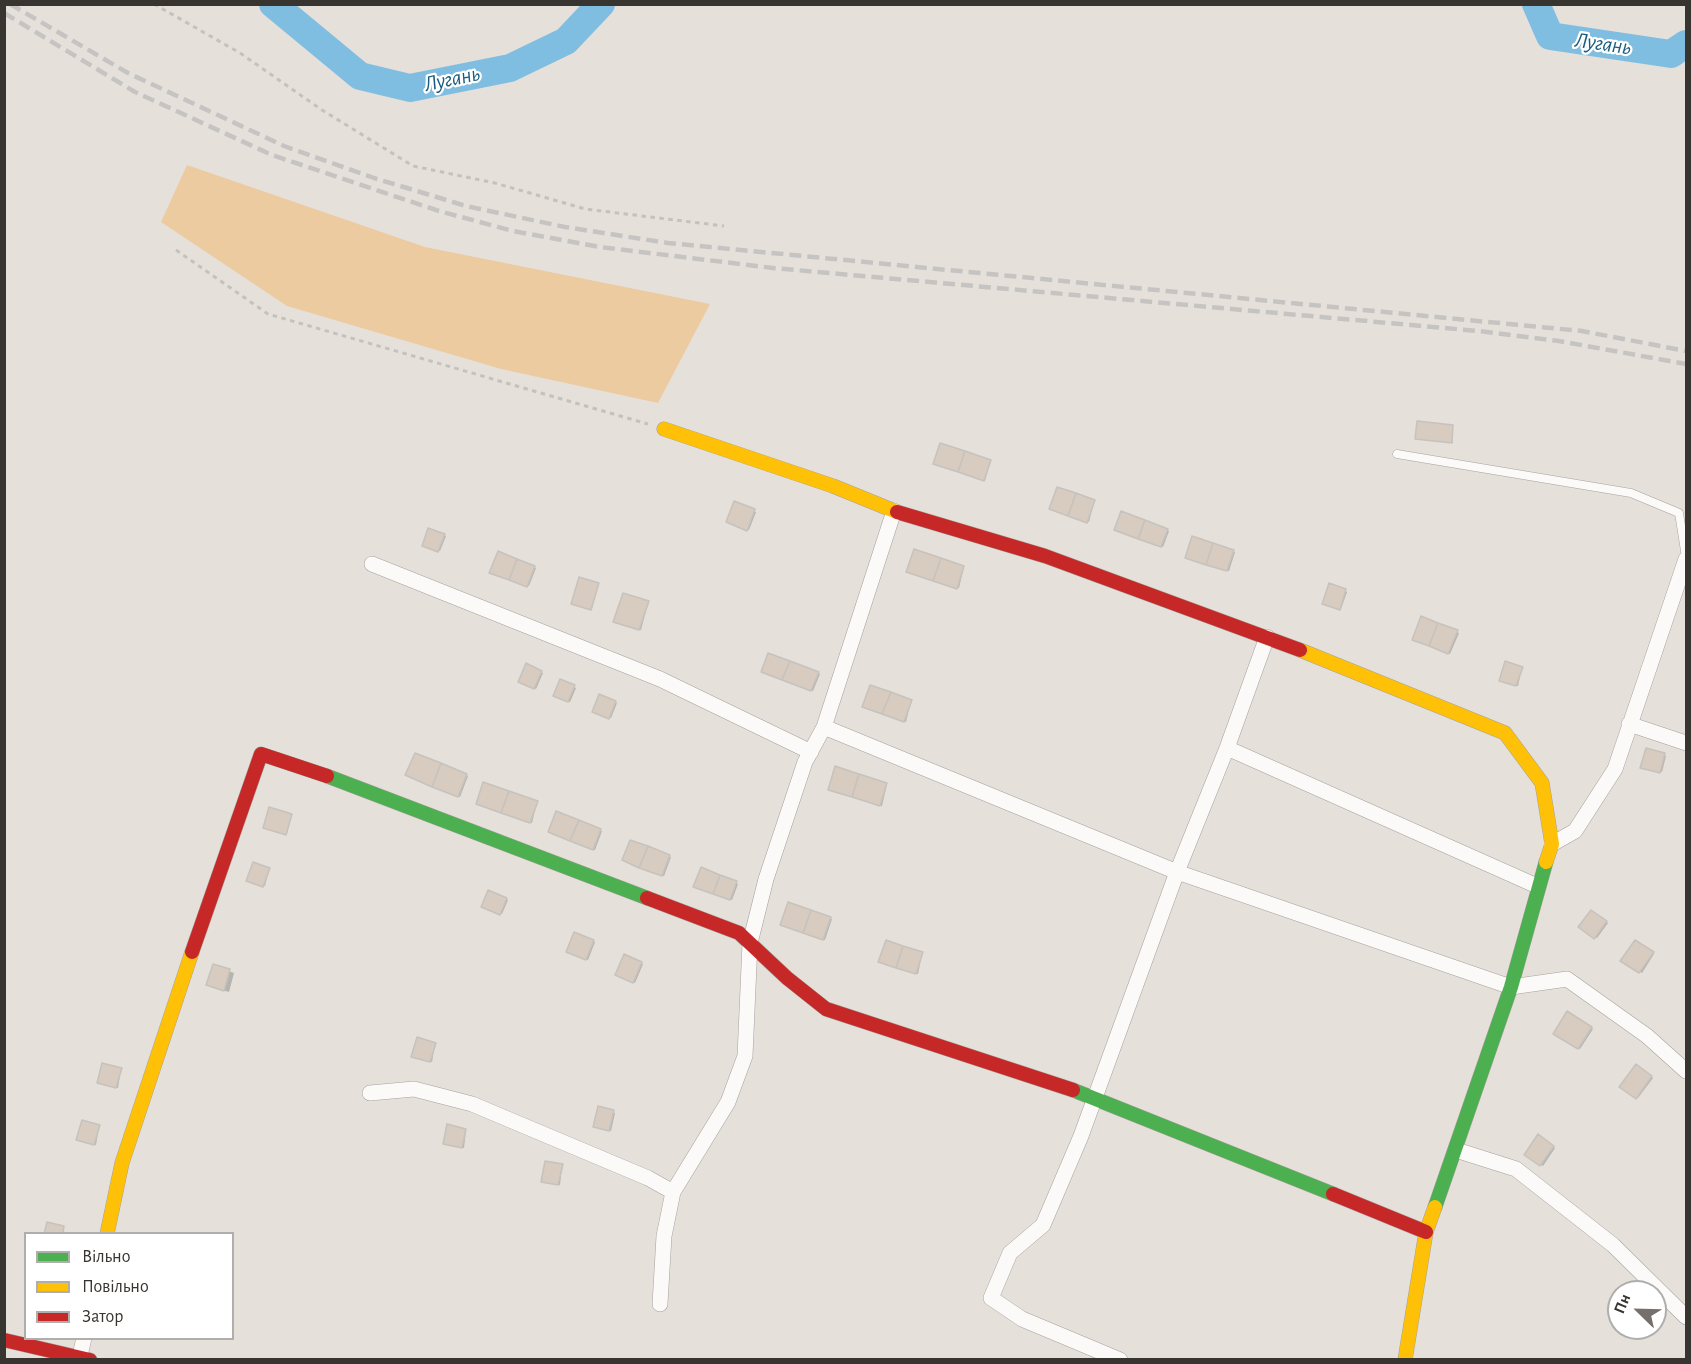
<!DOCTYPE html>
<html>
<head>
<meta charset="utf-8">
<style>
	body { margin:0 }
	#map { position:relative; width:1691px; height:1364px; overflow:hidden; background:#e5e0da; font-family:"Alegreya Sans",sans-serif }
	canvas { display:block }
	.frame { position:absolute; inset:0; border:6px solid #383430; pointer-events:none }
	.legend { position:absolute; left:24px; top:1232px; width:210px; height:108px; box-sizing:border-box; background:#fff; border:2px solid #afaeac; margin:0; padding:8px 10px; list-style:none; font-size:18px; color:#383430 }
	.legend li { display:flex; align-items:center; gap:12px; height:30px }
	.legend b { width:30px; border:2px solid #afaeac }
	.north { position:absolute; left:1607px; top:1280px; width:60px; height:60px; box-sizing:border-box; background:#fff; border:2px solid #afaeac; border-radius:50%; rotate:293deg; font-size:16px; font-weight:700; line-height:24px; text-align:center; color:#383430 }
	.north::after { content:''; display:block; margin:auto; width:21px; height:27px; background:#75706c; clip-path:polygon(50% 0,100% 100%,50% 72%,0 100%) }
</style>
</head>
<body>
<div id="map">
<canvas width="1691" height="1364"></canvas>
<div class="frame"></div>
<ul class="legend">
<li><b style="height:8px;background:#4caf50"></b>Вільно</li>
<li><b style="height:8px;background:#ffc107"></b>Повільно</li>
<li><b style="height:8px;background:#c62828"></b>Затор</li>
</ul>
<div class="north">Пн</div>
</div>
<script>
const ctx = document.querySelector('canvas').getContext('2d');
ctx.lineJoin = 'round';
function fillPath(path, color) {
  ctx.fillStyle = color;
  ctx.fill(path, 'evenodd');
}
function poly(rows) {
  const path = new Path2D();
  for (const r of rows) {
    path.moveTo(r[0], r[1]);
    for (let i = 2; i < r.length; i += 2) path.lineTo(r[i], r[i + 1]);
  }
  return path;
}
function trace(path, color, width, dash) {
  ctx.strokeStyle = color;
  ctx.lineWidth = width;
  ctx.lineCap = dash ? 'butt' : 'round';
  ctx.setLineDash(dash || []);
  ctx.stroke(path);
}
function label(font, color, halo, rows, align = 'center') {
  ctx.font = font + ' "Alegreya Sans",sans-serif';
  ctx.lineWidth = 4.5;
  ctx.setLineDash([]);
  ctx.textBaseline = 'middle';
  ctx.strokeStyle = halo;
  ctx.fillStyle = color;
  for (const [text, x, y, turn = 0] of rows) {
    ctx.save();
    ctx.translate(x, y);
    ctx.rotate((+turn || 0) * Math.PI / 180);
    ctx.textAlign = isNaN(turn) ? turn : align;
    if (halo) ctx.strokeText(text, 0, 0);
    ctx.fillText(text, 0, 0);
    ctx.restore();
  }
}
fillPath(poly([
	[187,165,425,247,710,304,658,403,501,369,287,306,161,222]
]), '#eccba1');
fillPath(poly([
	[1453,427,1453,443,1418,439],
	[990,461,985,481,937,464],
	[1094,502,1089,522,1052,509],
	[734,503,756,512,749,530,727,522],
	[1122,513,1169,531,1163,547,1116,529],
	[429,530,446,536,440,551,424,545],
	[1193,538,1235,552,1229,571,1189,558],
	[499,553,536,568,529,586,493,573],
	[964,567,959,588,910,572],
	[598,584,592,609,575,604],
	[1330,585,1347,592,1341,609,1325,604],
	[648,603,641,630,617,622],
	[1422,618,1459,633,1450,654,1414,640],
	[769,655,820,674,813,691,764,672],
	[527,665,543,673,536,689,519,681],
	[1522,668,1518,686,1503,681],
	[561,681,576,688,570,702,555,696],
	[600,696,617,703,611,718,594,711],
	[911,701,906,722,865,707],
	[1647,750,1666,756,1662,772,1642,767],
	[416,755,468,776,460,797,407,775],
	[887,784,882,806,831,790],
	[537,802,532,823,479,804],
	[557,813,602,831,595,850,549,832],
	[291,816,287,834,266,828],
	[630,842,671,857,664,876,624,860],
	[269,869,265,886,250,881],
	[702,869,738,884,732,900,695,886],
	[489,892,508,900,502,914,483,906],
	[789,904,832,919,825,940,783,925],
	[1591,912,1608,923,1597,938,1580,927],
	[575,933,595,942,588,960,568,951],
	[1635,942,1654,954,1642,973,1623,960],
	[922,954,918,974,882,962],
	[624,956,643,964,635,983,617,975],
	[214,966,234,973,229,992,212,987],
	[1568,1013,1593,1029,1580,1049,1555,1033],
	[435,1044,432,1062,414,1057],
	[1636,1066,1653,1078,1638,1098,1621,1086],
	[121,1069,118,1088,100,1083],
	[599,1108,615,1113,611,1131,596,1127],
	[99,1127,96,1145,79,1140],
	[466,1130,464,1148,446,1144],
	[1538,1136,1555,1148,1543,1166,1526,1155],
	[562,1166,560,1185,544,1182]
]), '#0003');
trace(poly([
	[273,4,360,76,410,88,510,68,566,41,601,4],
	[1536,4,1550,36,1671,54,1686,44]
]), '#80bee1', 28);
const building = poly([
	[1417,421,1453,425,1452,443,1415,439,1417,421],
	[940,443,965,451,958,472,933,464,940,443],
	[965,451,991,460,984,481,958,472,965,451],
	[1057,487,1076,493,1068,516,1049,509,1057,487],
	[1076,493,1095,500,1087,523,1068,516,1076,493],
	[734,501,755,509,747,531,726,522,734,501],
	[1121,511,1145,520,1138,539,1114,530,1121,511],
	[1145,520,1168,529,1161,547,1138,539,1145,520],
	[428,528,445,534,438,552,422,546,428,528],
	[1192,536,1213,543,1206,565,1185,558,1192,536],
	[1213,543,1234,550,1227,571,1206,565,1213,543],
	[914,549,941,558,933,581,906,572,914,549],
	[498,551,517,559,509,580,489,573,498,551],
	[941,558,964,566,957,589,933,581,941,558],
	[517,559,535,566,527,587,509,580,517,559],
	[579,577,599,583,591,610,571,604,579,577],
	[1329,583,1346,589,1340,610,1322,604,1329,583],
	[623,593,649,601,639,630,613,622,623,593],
	[1421,616,1438,623,1429,646,1412,640,1421,616],
	[1438,623,1458,630,1448,654,1429,646,1438,623],
	[768,653,790,661,782,680,761,672,768,653],
	[790,661,819,672,811,691,782,680,790,661],
	[1505,661,1523,667,1516,686,1499,681,1505,661],
	[526,663,542,671,534,689,518,682,526,663],
	[560,679,575,685,568,702,553,696,560,679],
	[870,685,891,692,882,714,862,707,870,685],
	[891,692,912,700,904,722,882,714,891,692],
	[599,694,616,701,609,719,592,712,599,694],
	[1646,748,1665,753,1660,773,1640,768,1646,748],
	[415,753,441,763,432,787,405,775,415,753],
	[441,763,467,774,458,797,432,787,441,763],
	[835,766,859,774,852,797,828,790,835,766],
	[859,774,887,783,880,806,852,797,859,774],
	[483,782,509,791,501,813,476,804,483,782],
	[509,791,538,801,530,823,501,813,509,791],
	[269,807,292,814,286,835,263,828,269,807],
	[556,811,579,820,570,841,548,832,556,811],
	[579,820,601,829,593,850,570,841,579,820],
	[630,840,648,846,639,868,622,860,630,840],
	[648,846,670,855,662,876,639,868,648,846],
	[253,862,270,868,263,887,246,881,253,862],
	[701,867,720,875,713,894,693,887,701,867],
	[720,875,737,881,730,900,713,894,720,875],
	[488,890,507,898,500,915,481,907,488,890],
	[788,902,811,910,803,933,780,925,788,902],
	[811,910,831,917,823,940,803,933,811,910],
	[1591,910,1607,921,1594,939,1578,927,1591,910],
	[574,932,594,940,586,960,566,952,574,932],
	[886,940,903,946,896,968,878,962,886,940],
	[1635,940,1654,952,1639,973,1620,961,1635,940],
	[903,946,923,952,916,974,896,968,903,946],
	[624,954,642,962,633,983,615,975,624,954],
	[213,964,230,969,224,991,206,985,213,964],
	[1567,1011,1592,1027,1578,1049,1553,1034,1567,1011],
	[417,1037,436,1043,430,1062,411,1057,417,1037],
	[102,1063,122,1068,116,1088,97,1083,102,1063],
	[1636,1064,1652,1076,1636,1099,1619,1087,1636,1064],
	[598,1106,614,1110,609,1131,593,1127,598,1106],
	[82,1120,100,1125,94,1145,76,1140,82,1120],
	[447,1124,466,1129,462,1148,443,1144,447,1124],
	[1538,1134,1554,1146,1540,1166,1524,1155,1538,1134],
	[545,1161,563,1164,558,1185,541,1182,545,1161],
	[47,1222,64,1226,63,1234,44,1234,47,1222]
]);
fillPath(building, '#d8cbbf');
trace(building, '#c6c2bd', 1.5);
const lane = poly([
	[1397,454,1631,493,1679,513,1686,557]
]);
const street = poly([
	[372,564,660,679,811,752],
	[1629,724,1686,743],
	[824,727,1177,872,1511,987,1567,979,1647,1036,1686,1071],
	[1227,748,1537,886],
	[1552,844,1575,831,1615,769,1686,559],
	[370,1093,414,1089,472,1104,648,1178,673,1192],
	[1456,1150,1516,1169,1613,1245,1686,1317],
	[660,1304,664,1236,673,1192,728,1102,745,1056,750,943,766,879,805,762,824,727,894,511],
	[79,1360,84,1338],
	[1120,1360,1022,1319,991,1298,1010,1253,1043,1225,1081,1136,1177,872,1227,748,1267,637]
]);
const fast = poly([
	[327,776,647,898],
	[1073,1090,1333,1194],
	[1435,1207,1511,987,1546,862]
]);
const slow = poly([
	[664,429,833,486,897,512],
	[1300,650,1505,733,1542,783,1552,844,1546,862],
	[107,1234,122,1163,192,952],
	[1405,1360,1426,1232,1435,1207]
]);
const jam = poly([
	[897,512,1045,556,1300,650],
	[647,898,739,933,787,978,826,1009,1073,1090],
	[192,952,261,754,327,776],
	[1333,1194,1426,1232],
	[4,1340,90,1360]
]);
trace(lane, '#a5a19c', 9);
trace(street, '#a5a19c', 16);
trace(fast, '#a5a19c', 15);
trace(slow, '#a5a19c', 15);
trace(jam, '#a5a19c', 15);
trace(poly([
	[154,4,240,53,322,110,413,166,495,183,585,209,724,226],
	[176,250,268,314,648,424]
]), '#c3c2bf', 3, [4.5, 4.5]);
trace(lane, '#fbfaf9', 8);
trace(street, '#fbfaf9', 15);
trace(fast, '#4caf50', 14);
trace(slow, '#ffc107', 14);
trace(jam, '#c62828', 14);
trace(poly([
	[10,4,128,73,284,146,374,178,466,206,565,227,668,243,1582,331,1686,351],
	[4,13,135,92,272,155,439,211,513,231,600,247,773,268,1478,331,1559,341,1686,364]
]), '#c6c4c2', 4.5, [12, 6]);
label('italic 22px', '#195c80', '#fff', [
	["Лугань",1603,44,8],
	["Лугань",452,79,-12]
]);
</script>
</body>
</html>
